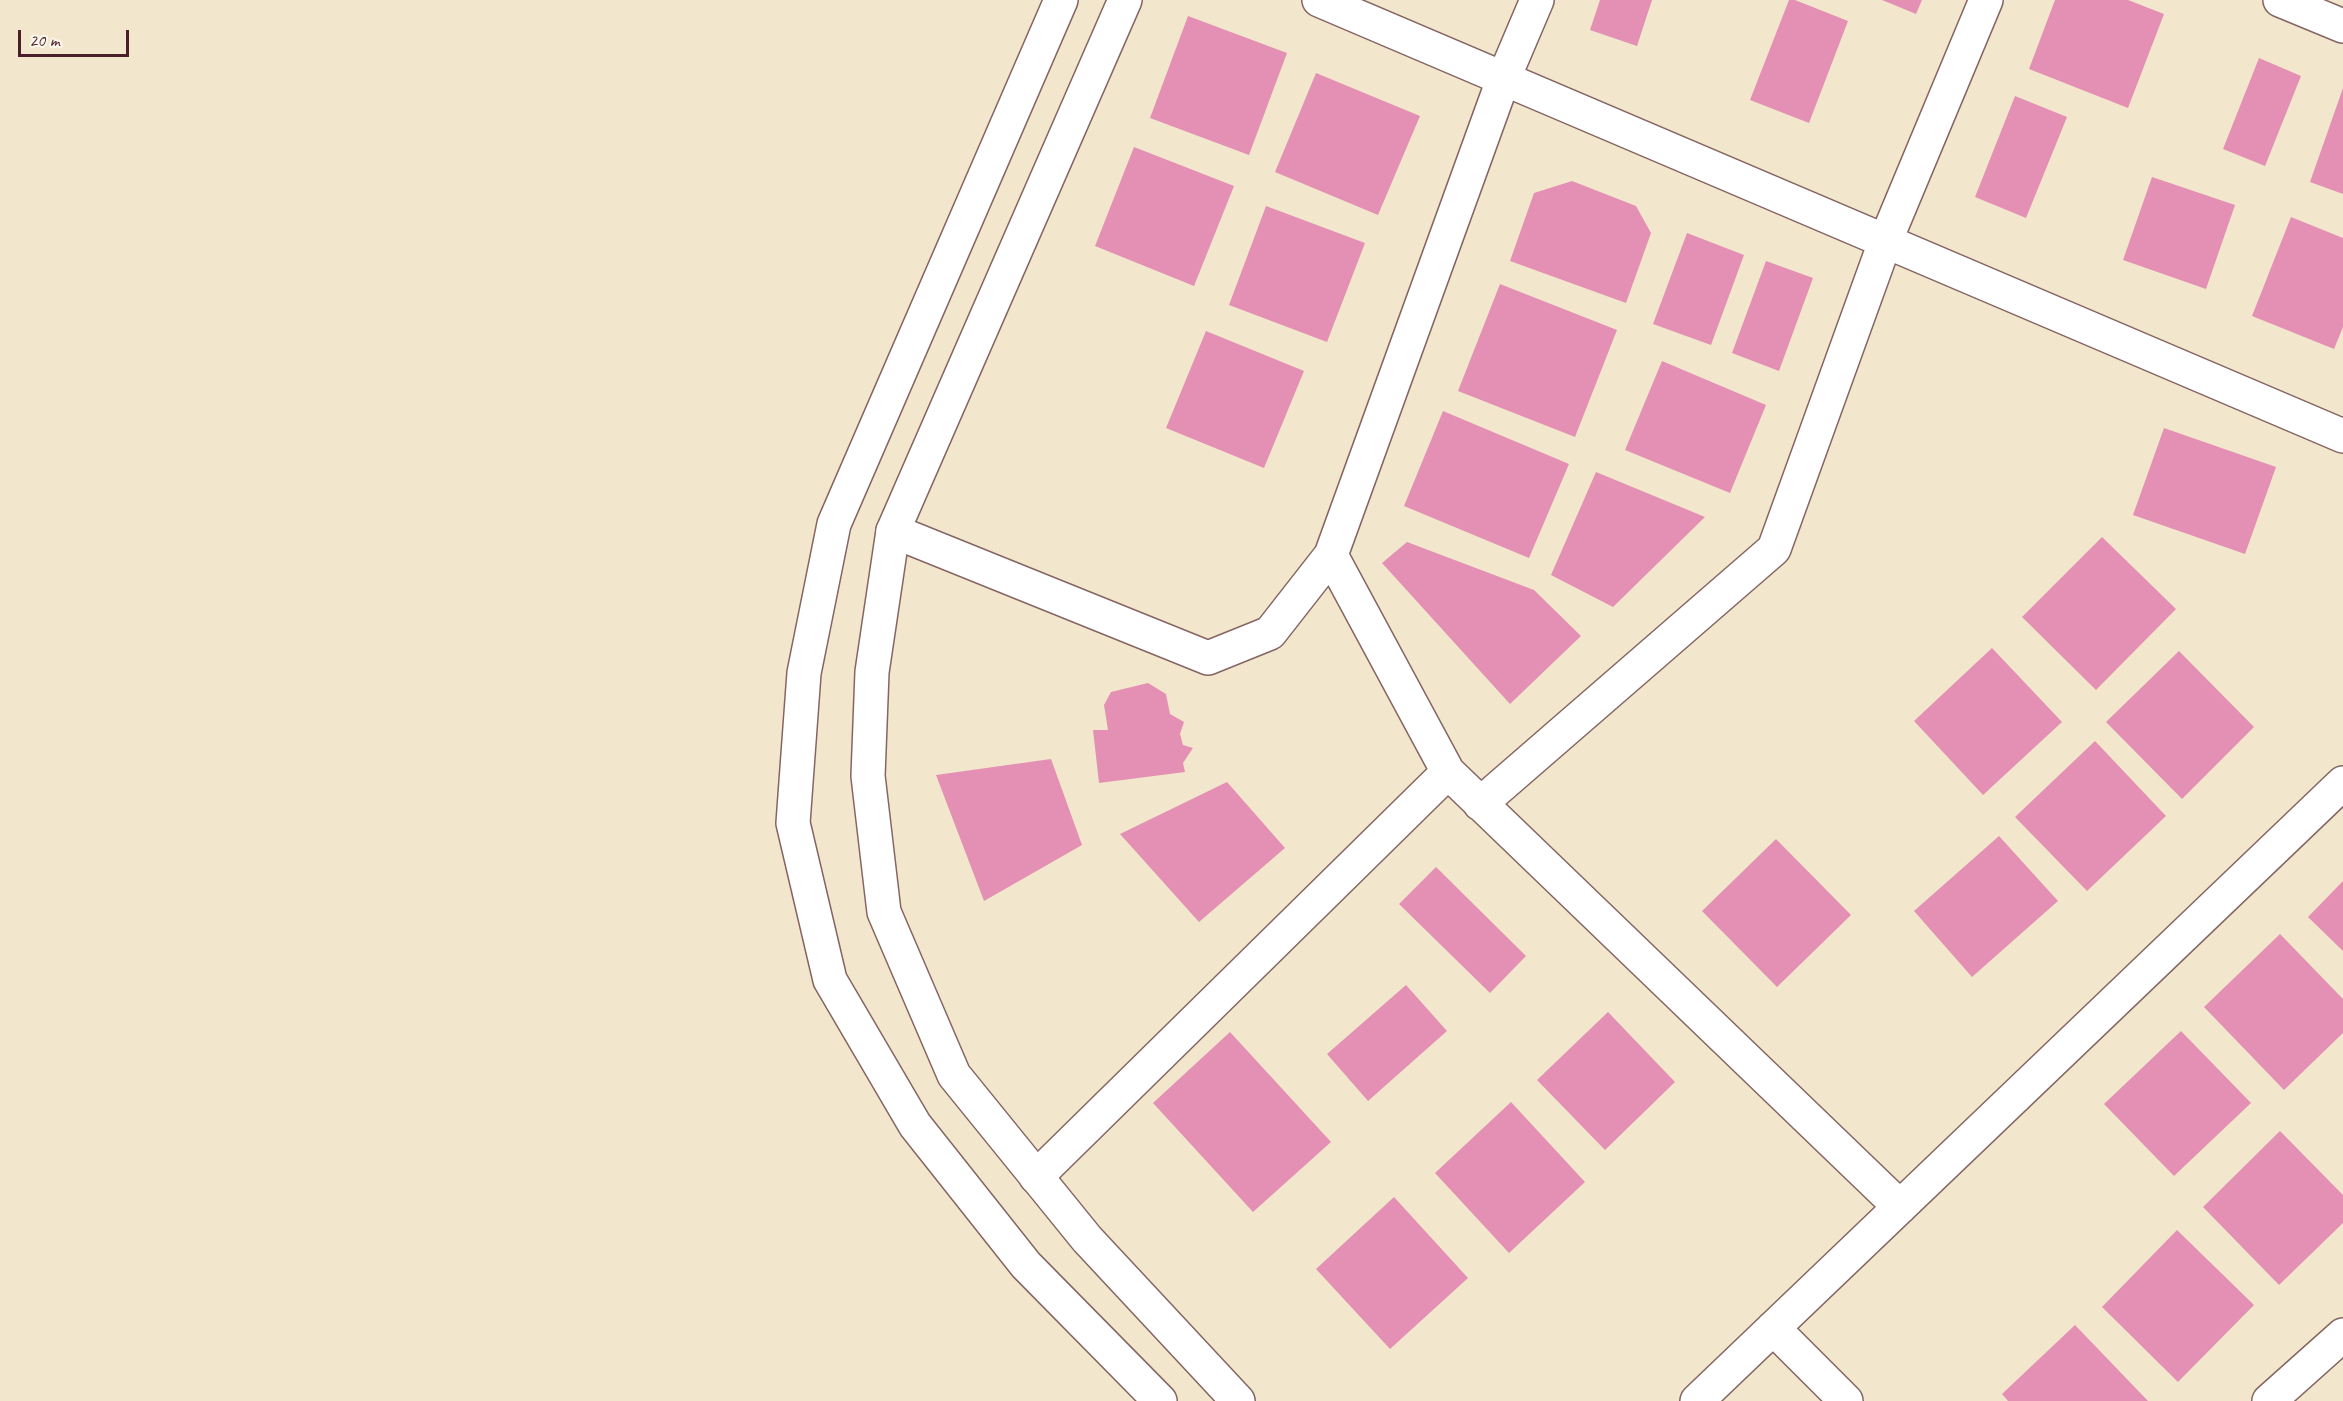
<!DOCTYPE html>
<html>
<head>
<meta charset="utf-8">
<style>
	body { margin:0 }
	#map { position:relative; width:2343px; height:1401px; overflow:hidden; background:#f2e7cc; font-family:Caveat,sans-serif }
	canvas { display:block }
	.scale { position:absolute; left:18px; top:30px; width:111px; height:27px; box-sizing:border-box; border:3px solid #4a1f2b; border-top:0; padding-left:8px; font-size:18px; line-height:21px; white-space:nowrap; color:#4a1f2b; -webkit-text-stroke:4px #fbf7ec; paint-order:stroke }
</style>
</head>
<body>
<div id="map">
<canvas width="2343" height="1401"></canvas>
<div class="scale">20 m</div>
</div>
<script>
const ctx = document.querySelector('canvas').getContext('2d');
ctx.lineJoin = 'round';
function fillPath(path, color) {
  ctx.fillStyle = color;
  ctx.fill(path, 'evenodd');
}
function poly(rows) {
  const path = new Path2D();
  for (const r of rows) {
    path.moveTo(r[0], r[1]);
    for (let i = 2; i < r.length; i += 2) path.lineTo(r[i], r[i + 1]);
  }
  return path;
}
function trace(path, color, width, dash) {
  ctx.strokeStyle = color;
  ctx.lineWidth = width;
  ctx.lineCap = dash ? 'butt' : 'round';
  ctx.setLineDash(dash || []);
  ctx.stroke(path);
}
fillPath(poly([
	[1600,0,1652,0,1637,46,1590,30],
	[1789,0,1795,0,1848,21,1809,123,1750,100],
	[1882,0,1922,0,1916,14],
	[2055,0,2128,0,2164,14,2128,108,2029,69],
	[1188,16,1287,53,1249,155,1150,118],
	[2259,58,2301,76,2265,166,2223,149],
	[1316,73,1420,116,1378,215,1275,172],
	[2343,88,2343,194,2310,182],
	[2015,96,2067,117,2026,218,1975,197],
	[1134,147,1234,186,1194,286,1095,246],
	[2152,177,2235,205,2206,289,2123,260],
	[1572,181,1636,206,1651,233,1626,303,1510,261,1534,193],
	[1266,206,1365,243,1327,342,1229,305],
	[2291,217,2343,238,2343,327,2334,349,2252,316],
	[1687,233,1744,255,1711,345,1653,324],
	[1766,261,1813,278,1779,371,1732,353],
	[1500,284,1617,330,1575,437,1458,391],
	[1206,331,1304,371,1264,468,1166,428],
	[1662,361,1766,405,1730,493,1625,450],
	[1443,411,1569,464,1529,558,1404,506],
	[2164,428,2276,467,2245,554,2133,515],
	[1596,472,1705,517,1613,607,1551,575],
	[2102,537,2176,609,2096,690,2022,617],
	[1407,542,1534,590,1581,636,1510,704,1382,563],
	[1992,648,2062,722,1983,795,1914,721],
	[2179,651,2254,727,2182,799,2106,722],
	[1148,683,1166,694,1170,714,1184,722,1180,734,1183,745,1193,748,1183,763,1185,772,1099,783,1093,730,1108,730,1104,705,1111,692],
	[2095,741,2166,816,2087,891,2015,817],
	[1051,759,1082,845,984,901,936,775],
	[1227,782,1285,848,1199,922,1120,834],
	[1999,836,2058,901,1972,977,1914,911],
	[1776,839,1851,915,1777,987,1702,911],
	[1436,867,1526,956,1490,993,1399,904],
	[2343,881,2343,951,2308,917],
	[2280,934,2343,999,2343,1033,2284,1090,2204,1007],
	[1406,985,1447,1031,1368,1101,1327,1054],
	[1608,1012,1675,1082,1605,1150,1537,1080],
	[2181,1031,2251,1103,2174,1176,2104,1104],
	[1230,1032,1331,1142,1253,1212,1153,1103],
	[1511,1102,1585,1182,1509,1253,1435,1173],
	[2280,1131,2343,1195,2343,1223,2279,1285,2203,1207],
	[1394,1197,1468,1278,1390,1349,1316,1269],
	[2177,1230,2254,1305,2178,1382,2102,1307],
	[2075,1325,2148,1401,2008,1401,2002,1394]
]), '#e390b4');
const street = poly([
	[1319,0,2343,436],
	[1537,0,1503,80,1331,555,1448,772,1900,1207],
	[2280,0,2343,26],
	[893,531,1208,658,1270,633,1331,555],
	[1480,804,1774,549,1885,242,1986,0],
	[1036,1177,1448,772],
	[1773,1328,1846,1401],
	[1697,1401,2343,783],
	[2269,1401,2343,1335]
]);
const secondary = poly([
	[1061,0,834,524,804,673,793,823,830,980,915,1125,1026,1265,1160,1401],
	[1125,0,893,531,872,672,868,776,884,912,954,1075,1087,1239,1238,1401]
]);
trace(street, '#856563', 36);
trace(secondary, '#856563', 36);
trace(street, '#fff', 33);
trace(secondary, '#fff', 33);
</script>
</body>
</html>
